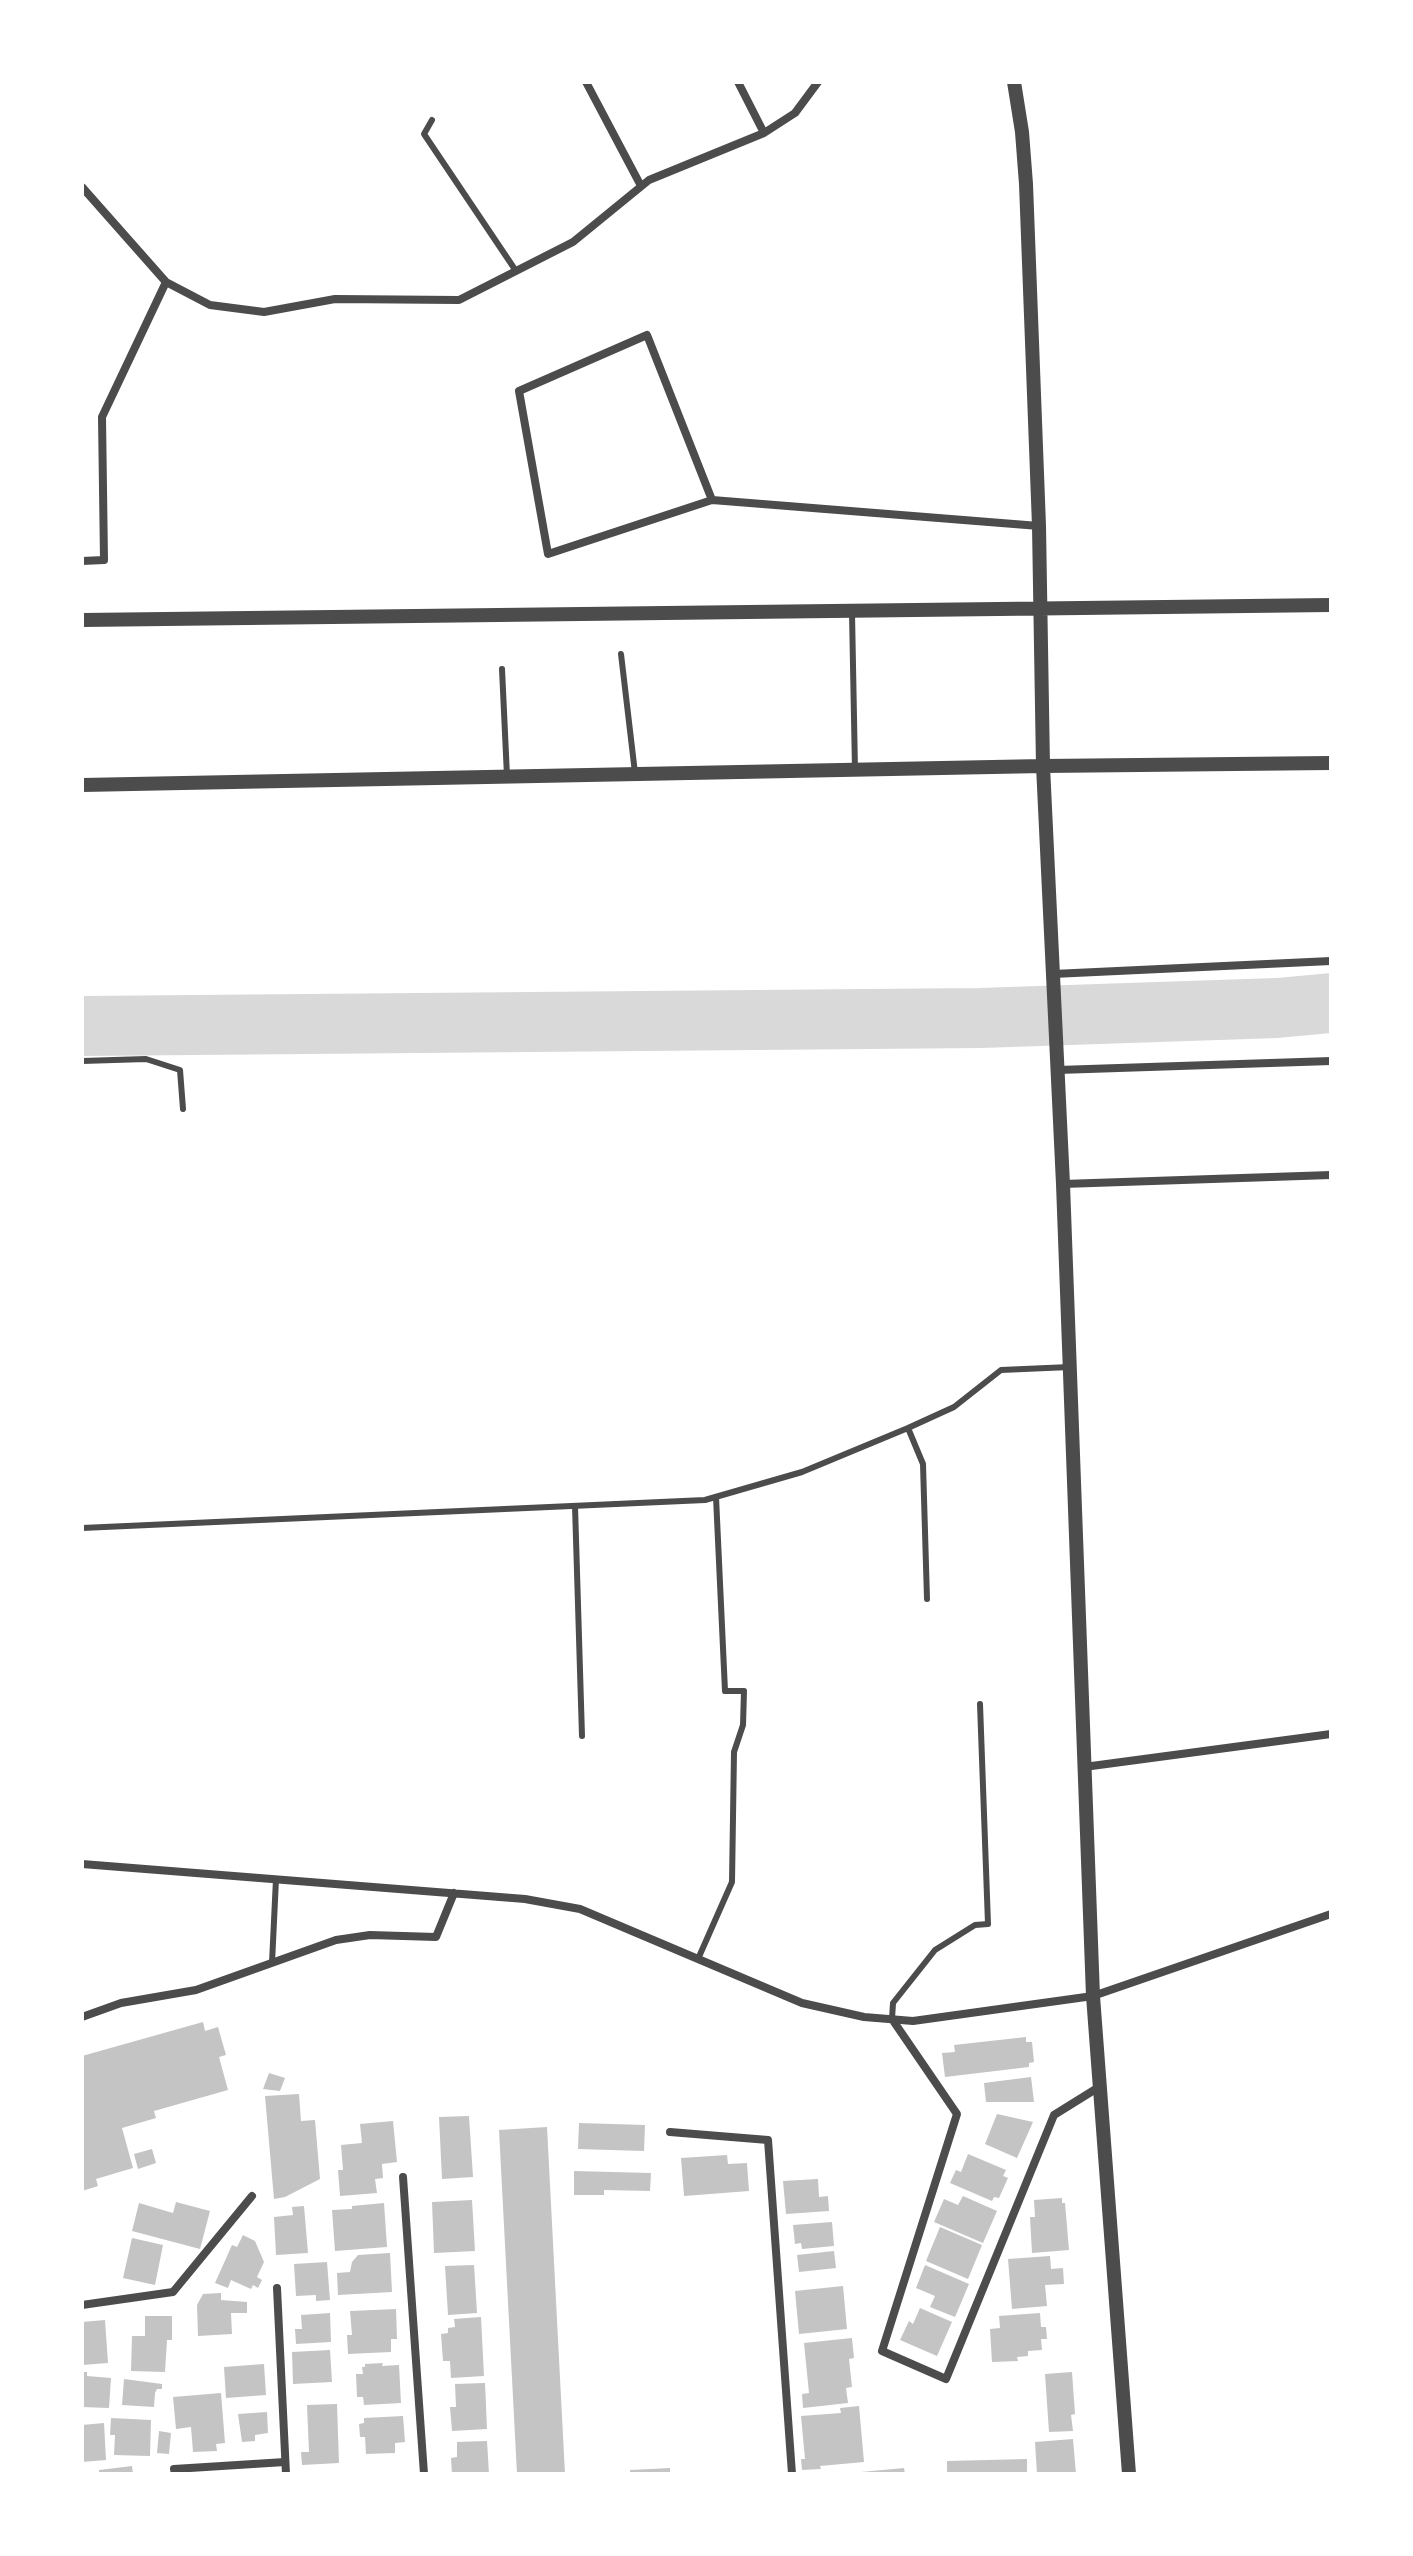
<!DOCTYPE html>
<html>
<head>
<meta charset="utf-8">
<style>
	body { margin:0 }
	#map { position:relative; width:1413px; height:2556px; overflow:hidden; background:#fff; font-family:"Work Sans",sans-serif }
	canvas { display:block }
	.frame { position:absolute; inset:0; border:84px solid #fff; pointer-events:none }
</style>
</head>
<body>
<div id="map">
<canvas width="1413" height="2556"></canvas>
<div class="frame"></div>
</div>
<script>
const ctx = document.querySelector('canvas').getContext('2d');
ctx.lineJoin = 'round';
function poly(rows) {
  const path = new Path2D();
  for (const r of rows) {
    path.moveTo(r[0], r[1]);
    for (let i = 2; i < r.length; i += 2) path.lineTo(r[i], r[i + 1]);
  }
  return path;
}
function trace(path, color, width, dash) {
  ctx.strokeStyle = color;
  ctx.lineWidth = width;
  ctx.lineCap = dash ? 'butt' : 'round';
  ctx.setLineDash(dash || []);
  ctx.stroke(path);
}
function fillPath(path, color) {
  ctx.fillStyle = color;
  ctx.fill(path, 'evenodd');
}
trace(poly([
	[82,1026,980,1018,1277,1008,1331,1003]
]), '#d9d9d9', 60);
fillPath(poly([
	[203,2022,205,2031,218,2027,226,2055,219,2057,228,2090,154,2111,156,2118,122,2128,133,2168,96,2179,98,2186,82,2191,82,2056],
	[1026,2037,1026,2042,1032,2042,1034,2062,1029,2063,1029,2067,945,2077,942,2053,955,2052,954,2045],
	[269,2073,285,2078,280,2091,263,2089],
	[1031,2077,1034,2102,986,2102,984,2083],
	[299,2094,301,2121,315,2120,320,2179,285,2197,274,2199,265,2096],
	[997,2114,1033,2122,1017,2158,985,2144],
	[469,2116,473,2177,442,2179,439,2117],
	[393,2121,397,2162,382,2164,383,2178,375,2179,377,2193,340,2196,338,2170,343,2170,341,2145,362,2143,360,2124],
	[579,2123,645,2125,644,2151,578,2149],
	[547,2127,565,2474,517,2474,499,2130],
	[152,2149,156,2163,138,2169,134,2154],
	[968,2154,1006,2170,1003,2176,1008,2178,999,2198,994,2197,992,2201,950,2183,956,2170,961,2172],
	[727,2155,728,2164,747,2163,749,2191,684,2196,681,2158],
	[574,2171,651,2173,650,2191,604,2190,604,2195,574,2195],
	[818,2179,819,2197,828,2196,829,2211,786,2214,783,2181],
	[963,2196,997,2211,983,2243,934,2222,944,2199,958,2205],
	[1062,2198,1062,2203,1065,2203,1069,2250,1032,2253,1030,2217,1035,2217,1034,2200],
	[472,2200,475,2251,434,2253,432,2202],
	[176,2202,210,2211,200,2249,132,2231,139,2203,173,2213],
	[384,2203,387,2247,335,2251,332,2210,352,2209,352,2206],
	[304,2206,308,2253,276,2255,274,2217,293,2215,292,2207],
	[832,2222,834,2246,802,2249,801,2243,795,2244,793,2225],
	[940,2227,982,2245,968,2279,926,2261],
	[243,2235,255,2241,264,2262,257,2277,262,2280,258,2288,253,2285,251,2289,231,2280,228,2288,215,2283,232,2245,237,2247],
	[132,2238,163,2245,155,2285,123,2278],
	[834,2251,836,2268,799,2272,797,2255],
	[390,2253,392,2292,338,2295,337,2273,350,2272,352,2262,358,2255],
	[1050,2256,1051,2269,1063,2268,1064,2284,1045,2285,1047,2306,1012,2309,1008,2259],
	[327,2262,330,2300,316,2301,316,2295,296,2296,294,2264],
	[474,2265,477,2313,448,2315,445,2266],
	[925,2265,969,2284,955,2317,930,2307,935,2296,916,2288],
	[843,2286,847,2329,799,2334,795,2291],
	[221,2293,221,2300,247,2302,247,2313,231,2313,232,2334,198,2336,197,2305,203,2294],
	[920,2308,952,2322,937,2356,900,2340,909,2321,913,2324],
	[396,2309,397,2339,391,2339,391,2352,348,2354,347,2335,352,2335,350,2311],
	[330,2313,331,2342,296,2344,295,2329,302,2329,301,2315],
	[1040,2313,1041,2327,1046,2327,1047,2339,1041,2339,1042,2350,1028,2351,1028,2356,1017,2357,1018,2361,992,2362,990,2329,1000,2328,999,2316],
	[145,2316,172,2316,172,2340,167,2340,165,2372,131,2371,132,2336,145,2336],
	[481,2317,484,2376,451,2378,450,2361,443,2361,441,2334,448,2333,448,2328,455,2327,454,2319],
	[105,2320,108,2363,82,2365,82,2322],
	[852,2338,854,2358,849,2359,852,2387,846,2388,848,2403,803,2408,802,2394,809,2393,804,2343],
	[330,2350,332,2382,293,2384,292,2352],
	[383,2363,382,2366,399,2365,401,2403,364,2405,363,2397,357,2397,356,2374,363,2374,362,2367,365,2367,365,2364],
	[264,2364,266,2395,226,2398,224,2367],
	[82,2372,87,2372,87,2376,111,2378,109,2408,82,2407],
	[1072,2372,1075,2414,1071,2415,1073,2431,1049,2432,1045,2374],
	[124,2379,162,2384,162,2389,157,2389,155,2393,154,2407,122,2405],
	[485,2383,487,2429,452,2431,450,2407,456,2407,455,2384],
	[221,2393,225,2443,216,2444,217,2451,193,2452,191,2427,176,2429,173,2397],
	[337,2404,339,2463,302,2465,301,2452,309,2452,307,2405],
	[859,2406,864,2462,820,2466,821,2469,802,2470,801,2459,805,2459,801,2416,841,2413,840,2408],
	[267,2412,268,2433,255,2435,255,2441,242,2442,238,2414],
	[403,2416,405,2442,395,2443,395,2453,366,2454,365,2437,360,2437,359,2424,364,2423,364,2418],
	[111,2418,151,2420,150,2456,114,2455,115,2435,110,2435],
	[104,2423,106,2460,82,2462,82,2425],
	[159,2431,171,2433,169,2454,157,2453],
	[1073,2439,1076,2474,1037,2474,1035,2442],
	[487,2441,489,2474,452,2474,451,2458,457,2457,457,2442],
	[1027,2459,1027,2474,947,2474,947,2461],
	[132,2466,133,2474,99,2474,99,2470],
	[670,2468,670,2474,630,2474,630,2470],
	[904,2468,905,2474,861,2474,861,2472]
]), '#c4c4c4');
trace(poly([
	[432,120,424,134,516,271],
	[852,613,855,770],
	[621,654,635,773],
	[502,669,507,776],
	[82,1061,146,1059,180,1070,183,1109],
	[908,1428,923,1464,927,1599],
	[575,1506,582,1736],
	[82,1528,705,1500,802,1472,908,1428,954,1407,1001,1370,1070,1367],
	[698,1959,732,1882,734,1752,743,1725,744,1691,725,1691,716,1497],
	[272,1963,276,1879],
	[892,2019,893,2003,935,1950,975,1925,988,1924,980,1704]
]), '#4c4c4c', 6);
trace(poly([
	[586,82,641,186],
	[738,82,764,133],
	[82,187,166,282,210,305,264,312,335,299,459,300,573,242,649,180,764,133,795,113,818,82],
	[712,500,548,554,519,391,647,335,712,500,1039,526],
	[82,561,104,560,102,417,166,282],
	[1053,974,1331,961],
	[1058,1070,1331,1061],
	[1063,1184,1331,1175],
	[1084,1767,1331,1734],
	[82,1864,525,1899,580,1909,802,2003,864,2017,913,2021,1093,1996,1331,1914],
	[82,2017,121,2003,196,1990,336,1940,370,1935,436,1937,454,1893],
	[892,2019,957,2114,882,2351,946,2379,1054,2115,1099,2087],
	[670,2132,768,2140,792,2474],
	[403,2177,424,2474],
	[277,2288,286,2474],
	[82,2305,173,2292,252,2196],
	[175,2474,174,2469,285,2462]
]), '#4c4c4c', 8);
trace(poly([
	[1014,82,1022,132,1026,184,1039,526,1043,766,1063,1184,1093,1996,1129,2474],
	[82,620,1331,605],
	[82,785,1043,766,1331,763]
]), '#4c4c4c', 14);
</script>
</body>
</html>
